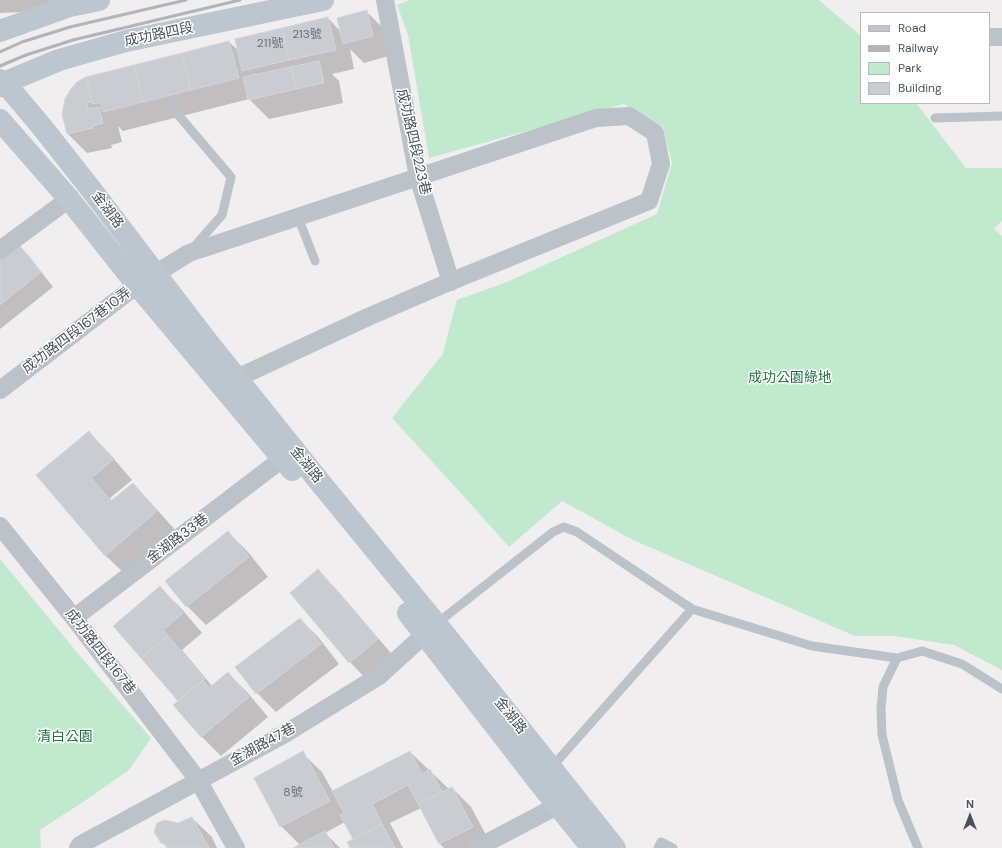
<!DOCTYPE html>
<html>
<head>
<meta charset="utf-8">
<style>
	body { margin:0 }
	#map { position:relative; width:1002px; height:848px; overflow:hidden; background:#f0eeee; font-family:"DM Sans",sans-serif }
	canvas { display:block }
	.legend { position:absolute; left:860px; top:12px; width:130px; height:92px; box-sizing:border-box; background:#fff; border:1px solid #b6babd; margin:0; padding:5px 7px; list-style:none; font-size:12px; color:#485359 }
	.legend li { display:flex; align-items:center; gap:8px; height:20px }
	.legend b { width:20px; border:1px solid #b6babd }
	.north { position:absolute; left:950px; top:796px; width:40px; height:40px; -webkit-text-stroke:3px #fff; paint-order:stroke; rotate:0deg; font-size:11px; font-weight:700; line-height:16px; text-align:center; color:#485359 }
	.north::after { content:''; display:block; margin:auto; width:14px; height:18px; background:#485359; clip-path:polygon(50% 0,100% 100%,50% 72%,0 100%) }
</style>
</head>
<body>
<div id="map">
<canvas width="1002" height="848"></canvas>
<ul class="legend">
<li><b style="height:5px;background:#bcc6ce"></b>Road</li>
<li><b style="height:5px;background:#b1b4b8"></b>Railway</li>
<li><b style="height:11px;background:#c1e9ce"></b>Park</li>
<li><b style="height:11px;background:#c9ccd0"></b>Building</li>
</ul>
<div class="north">N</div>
</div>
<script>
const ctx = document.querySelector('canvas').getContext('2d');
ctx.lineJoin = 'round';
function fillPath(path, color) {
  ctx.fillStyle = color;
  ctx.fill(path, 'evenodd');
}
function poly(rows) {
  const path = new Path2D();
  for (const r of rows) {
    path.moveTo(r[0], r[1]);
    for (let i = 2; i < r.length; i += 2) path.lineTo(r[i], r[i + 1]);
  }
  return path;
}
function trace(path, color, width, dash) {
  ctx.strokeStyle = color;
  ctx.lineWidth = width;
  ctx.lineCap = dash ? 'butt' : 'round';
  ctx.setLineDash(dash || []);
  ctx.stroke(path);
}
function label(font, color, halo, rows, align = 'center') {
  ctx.font = font + ' "DM Sans","Noto Sans TC",sans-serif';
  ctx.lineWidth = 3;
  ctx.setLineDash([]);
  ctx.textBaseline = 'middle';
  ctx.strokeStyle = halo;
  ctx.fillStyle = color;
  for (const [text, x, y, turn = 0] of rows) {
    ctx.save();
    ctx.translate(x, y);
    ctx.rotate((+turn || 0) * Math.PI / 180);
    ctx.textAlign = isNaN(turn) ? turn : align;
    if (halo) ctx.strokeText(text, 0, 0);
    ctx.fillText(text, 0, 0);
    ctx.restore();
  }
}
fillPath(poly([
	[410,0,819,0,861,36,861,103,916,103,966,168,1002,168,1002,221,994,229,1002,236,1002,670,954,645,894,636,855,636,633,540,562,501,509,547,468,501,392,418,443,354,449,329,457,300,507,282,657,214,672,163,663,127,624,104,429,158,408,35,397,5],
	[0,559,80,656,151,738,129,770,89,798,40,830,41,848,0,848]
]), '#c1e9ce');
fillPath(poly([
	[0,0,65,0,67,10,0,13],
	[366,11,386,31,392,55,364,63,350,49,354,69,332,74,339,81,343,103,269,119,249,99,123,131,118,126,122,142,111,145,112,148,87,153,68,134,63,114,66,100,229,42,239,51,328,18,341,32],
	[16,243,29,256,53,287,0,329,0,255],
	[89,432,108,452,132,480,110,498,112,501,133,484,152,504,176,531,125,574,105,555,38,475],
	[228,532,248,552,268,577,206,625,187,606],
	[318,571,337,590,396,659,369,682,350,662],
	[160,588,180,607,202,633,182,650,212,686,228,673,247,692,268,717,221,756,202,737,175,705,179,701,114,626],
	[300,619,319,638,339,664,276,712,257,693],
	[410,752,449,789,452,788,471,807,492,846,488,848,444,848,440,844,421,808,390,823,403,848,351,848,354,839,345,822,325,833,340,848,295,848,300,845,281,826,302,753,322,772,333,792],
	[192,818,212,837,217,848,167,848,162,842,178,824]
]), '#0003');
const building = poly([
	[367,10,373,36,343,44,337,18,367,10],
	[328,17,336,50,289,60,282,28,328,17],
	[282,28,289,60,242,71,235,39,282,28],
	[229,41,239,78,191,90,182,53,229,41],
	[182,53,191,90,143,102,134,65,182,53],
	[319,61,324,83,296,89,291,67,319,61],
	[134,65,143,102,103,112,100,102,93,104,86,77,134,65],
	[291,67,296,89,248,100,243,77,291,67],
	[86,77,93,104,91,102,87,103,88,109,99,107,103,123,93,126,93,128,67,134,62,114,65,99,70,90,77,82,86,77],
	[16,241,41,272,0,305,0,254,16,241],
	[89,431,113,460,91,478,111,501,133,483,157,511,105,556,36,475,89,431],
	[228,531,249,557,186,607,165,581,228,531],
	[318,569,378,639,349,663,290,593,318,569],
	[160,586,183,613,163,630,168,636,141,658,113,626,160,586],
	[300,618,321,644,256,694,235,667,300,618],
	[168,636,205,679,178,701,141,658,168,636],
	[228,672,249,697,201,737,173,705,203,680,209,688,228,672],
	[303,751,330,801,280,827,254,778,303,751],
	[410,751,422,774,430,769,442,792,418,804,408,785,372,804,382,824,353,839,340,815,344,813,332,791,410,751],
	[452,787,473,827,439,844,418,804,452,787],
	[192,817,209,848,167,848,165,844,161,843,154,832,157,823,165,820,178,823,192,817],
	[382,824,395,848,350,848,347,842,382,824],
	[325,831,334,848,293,848,325,831]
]);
fillPath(building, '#c9ccd0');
trace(building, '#d3d5d9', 1);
trace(poly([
	[174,110,231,177,222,215,193,248],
	[935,118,1002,116],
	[298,217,315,261],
	[692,609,812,646,897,658,922,651,962,664,1002,689],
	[436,624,553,532,564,527,577,532,692,609,551,768],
	[897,658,883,687,881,709,882,735,898,800,918,848],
	[658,848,661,842,673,848]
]), '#bbc3c9', 9);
trace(poly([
	[385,0,418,177,451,282],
	[989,37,1002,37],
	[0,250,69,199],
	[0,390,137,285,189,253,596,118,629,116,655,133,661,164,649,201,447,283,368,317,237,378],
	[0,526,74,618,198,780,236,848],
	[74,618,282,459],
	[78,848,80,845,283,735,379,676,435,625],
	[477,848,557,806,567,798]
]), '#bbc3c9', 18);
trace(poly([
	[0,31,70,6,99,0],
	[0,80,5,83,42,127,90,188,206,340,323,486,446,636,615,848],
	[0,86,11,80,59,60,126,41,323,0],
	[0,120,69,199,137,285,292,470],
	[408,613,538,781,592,848]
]), '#bcc6ce', 22);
trace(poly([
	[0,52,22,42,70,27,186,0],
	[0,66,26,55,73,40,240,0]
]), '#b1b4b8', 3);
label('12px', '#687177', null, [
	["213號",307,35],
	["211號",270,44],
	["8號",293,793]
]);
label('14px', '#485359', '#fff', [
	["成功路四段",159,35,-12],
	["成功路四段223巷",413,142,77],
	["金湖路",107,210,53],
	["成功路四段167巷10弄",77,331,-37],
	["金湖路",306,465,51],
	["金湖路33巷",178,539,-37],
	["成功路四段167巷",100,652,52],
	["金湖路",510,716,51],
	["金湖路47巷",263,745,-29]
]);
label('14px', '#227243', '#fff', [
	["成功公園綠地",790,378],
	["清白公園",65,737]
]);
</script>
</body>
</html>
